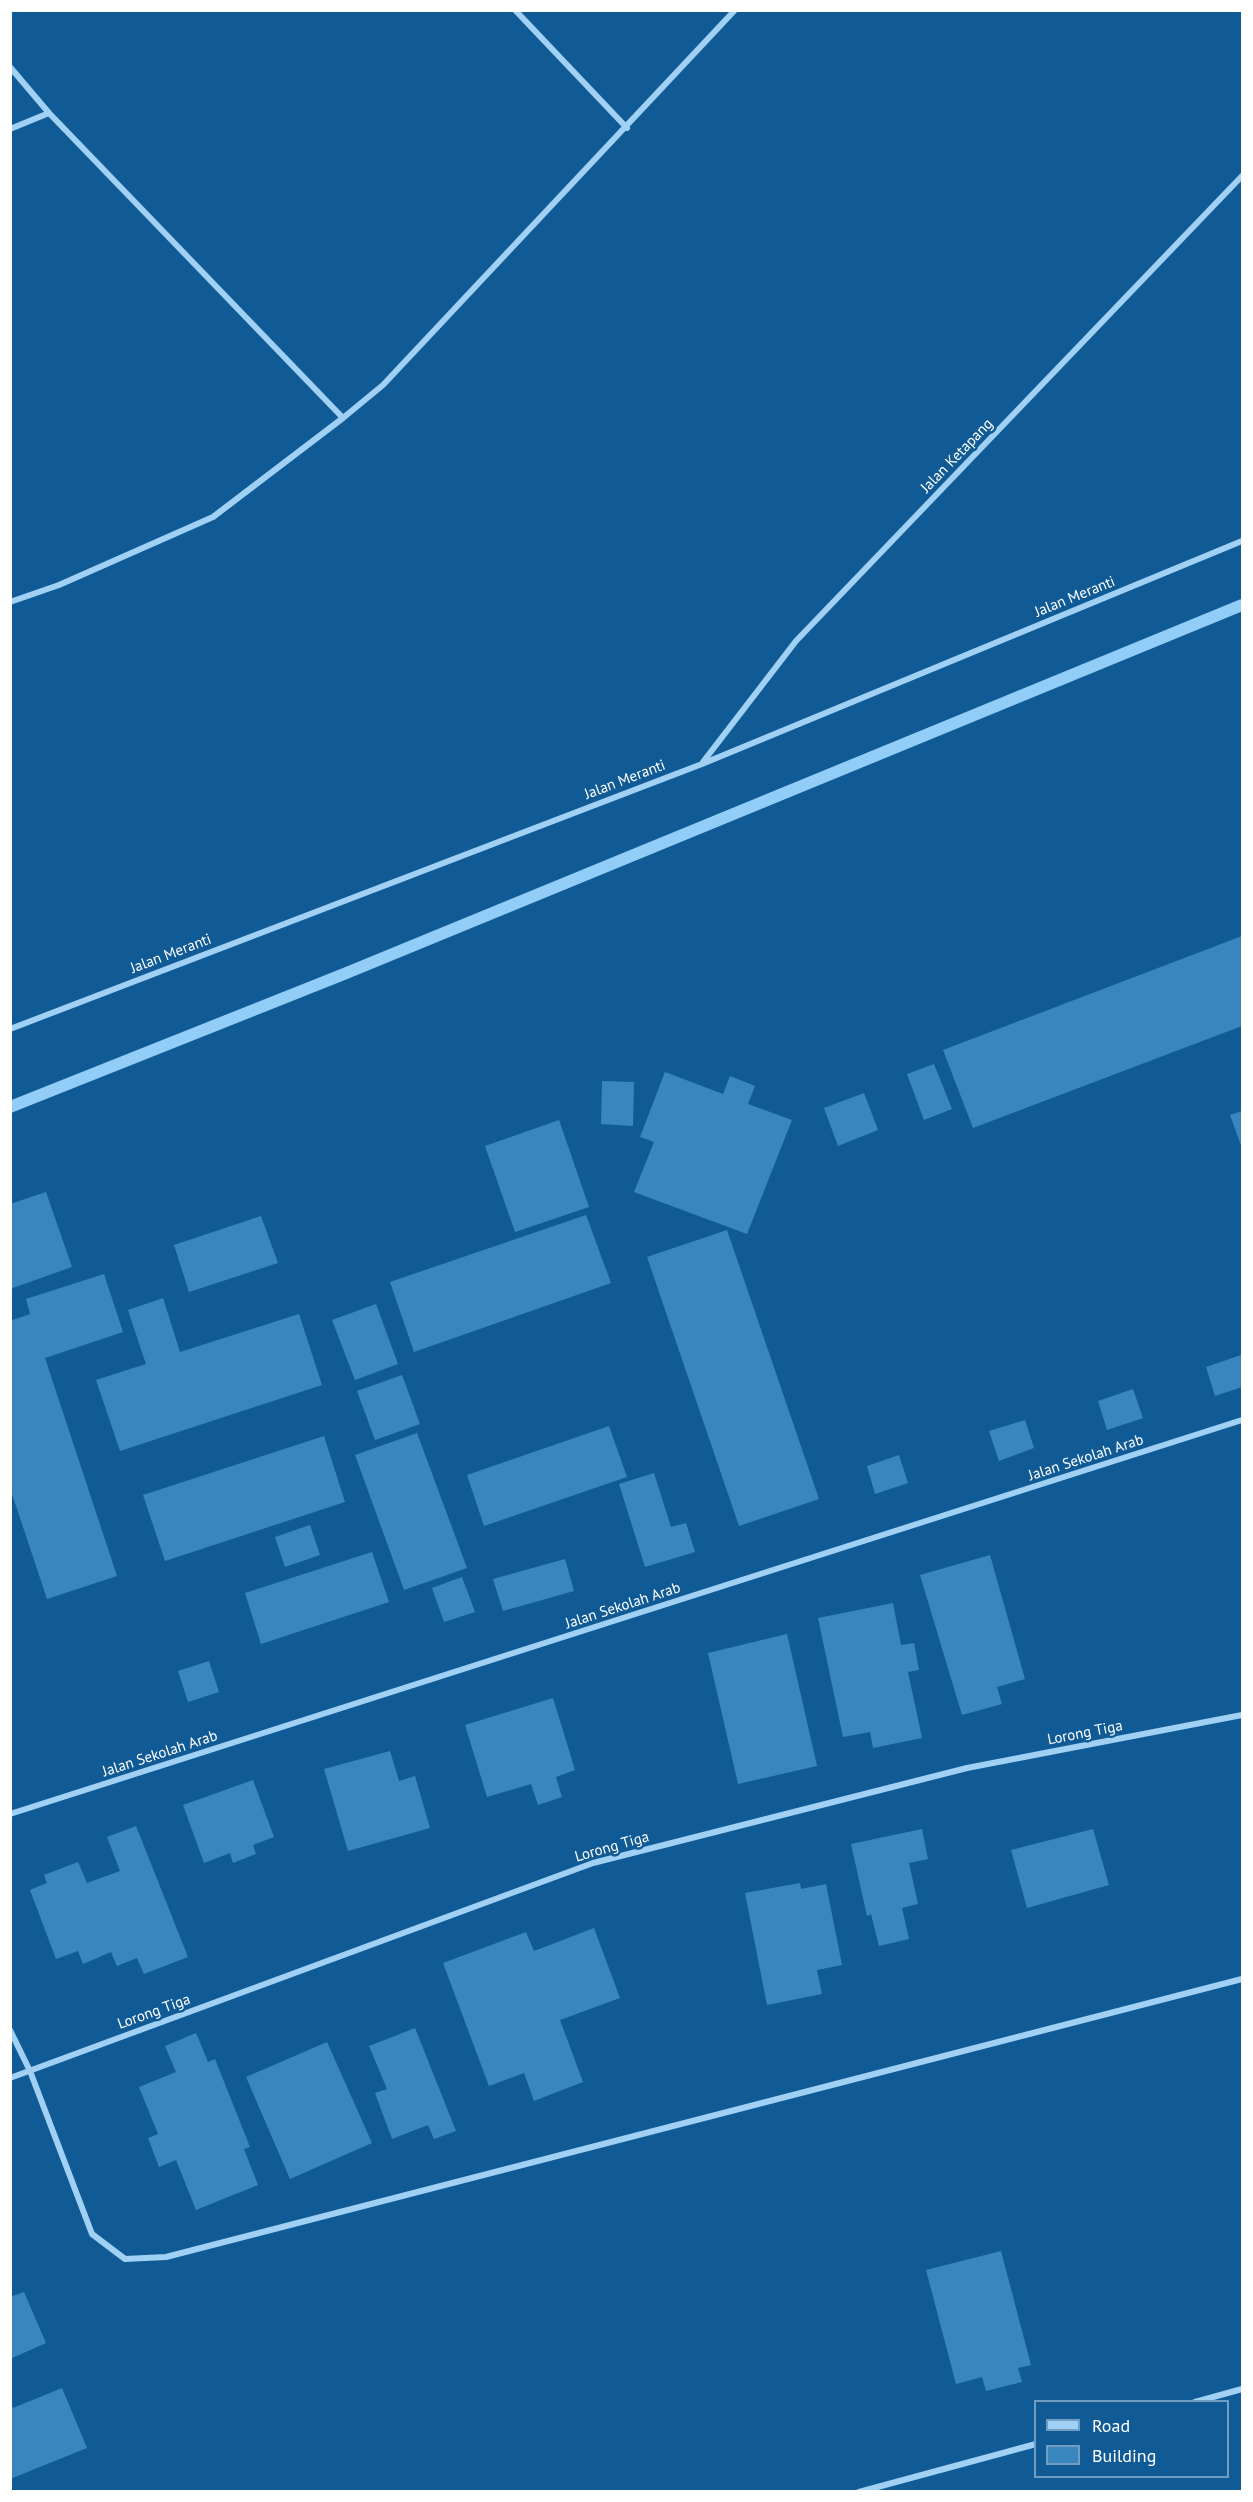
<!DOCTYPE html>
<html>
<head>
<meta charset="utf-8">
<style>
	body { margin:0 }
	#map { position:relative; width:1253px; height:2502px; overflow:hidden; background:#105b96; font-family:"PT Sans",sans-serif }
	canvas { display:block }
	.frame { position:absolute; inset:0; border:12px solid #fff; pointer-events:none }
	.legend { position:absolute; left:1034px; top:2400px; width:195px; height:78px; box-sizing:border-box; background:#105b96; border:2px solid #709dc0; margin:0; padding:8px 10px; list-style:none; font-size:18px; color:#fff }
	.legend li { display:flex; align-items:center; gap:12px; height:30px }
	.legend b { width:30px; border:2px solid #709dc0 }
</style>
</head>
<body>
<div id="map">
<canvas width="1253" height="2502"></canvas>
<div class="frame"></div>
<ul class="legend">
<li><b style="height:8px;background:#a0d0f4"></b>Road</li>
<li><b style="height:16px;background:#3986bf"></b>Building</li>
</ul>
</div>
<script>
const ctx = document.querySelector('canvas').getContext('2d');
ctx.lineJoin = 'round';
function poly(rows) {
  const path = new Path2D();
  for (const r of rows) {
    path.moveTo(r[0], r[1]);
    for (let i = 2; i < r.length; i += 2) path.lineTo(r[i], r[i + 1]);
  }
  return path;
}
function trace(path, color, width, dash) {
  ctx.strokeStyle = color;
  ctx.lineWidth = width;
  ctx.lineCap = dash ? 'butt' : 'round';
  ctx.setLineDash(dash || []);
  ctx.stroke(path);
}
function fillPath(path, color) {
  ctx.fillStyle = color;
  ctx.fill(path, 'evenodd');
}
function label(font, color, halo, rows, align = 'center') {
  ctx.font = font + ' "PT Sans",sans-serif';
  ctx.lineWidth = 5;
  ctx.setLineDash([]);
  ctx.textBaseline = 'middle';
  ctx.strokeStyle = halo;
  ctx.fillStyle = color;
  for (const [text, x, y, turn = 0] of rows) {
    ctx.save();
    ctx.translate(x, y);
    ctx.rotate((+turn || 0) * Math.PI / 180);
    ctx.textAlign = isNaN(turn) ? turn : align;
    if (halo) ctx.strokeText(text, 0, 0);
    ctx.fillText(text, 0, 0);
    ctx.restore();
  }
}
trace(poly([
	[10,1107,344,974,1242,605]
]), '#91cdf7', 12);
fillPath(poly([
	[1242,936,1242,1026,973,1128,943,1050],
	[934,1064,952,1109,924,1120,907,1074],
	[665,1072,723,1094,730,1076,755,1086,748,1104,792,1120,747,1234,634,1192,654,1142,640,1137],
	[602,1081,634,1082,633,1126,601,1124],
	[864,1093,878,1130,838,1146,824,1108],
	[1242,1111,1242,1148,1230,1115],
	[559,1120,589,1207,515,1232,485,1146],
	[46,1192,72,1267,10,1289,10,1204],
	[586,1215,611,1283,414,1352,390,1282],
	[261,1216,278,1263,189,1292,174,1245],
	[727,1230,819,1499,739,1526,647,1257],
	[104,1274,123,1332,45,1358,117,1576,47,1599,10,1488,10,1321,30,1314,26,1299],
	[163,1298,180,1352,299,1314,322,1385,120,1451,96,1380,146,1364,128,1310],
	[376,1304,398,1364,355,1380,332,1320],
	[1241,1355,1242,1387,1215,1396,1206,1367],
	[402,1375,420,1424,375,1440,357,1391],
	[1133,1389,1143,1418,1107,1430,1098,1401],
	[1025,1420,1034,1448,999,1461,989,1431],
	[609,1426,627,1477,484,1526,467,1475],
	[417,1433,467,1568,404,1590,355,1455],
	[324,1436,345,1502,165,1561,143,1495],
	[899,1455,908,1483,875,1494,867,1466],
	[654,1473,671,1527,686,1523,695,1552,645,1567,619,1484],
	[310,1525,320,1555,285,1567,275,1537],
	[372,1552,389,1602,261,1644,245,1593],
	[990,1555,1025,1679,997,1687,1002,1704,962,1715,920,1575],
	[565,1559,574,1591,503,1611,493,1579],
	[462,1577,475,1612,444,1622,432,1588],
	[893,1603,901,1645,914,1643,919,1670,908,1672,922,1738,873,1748,870,1732,843,1737,818,1618],
	[787,1634,817,1766,738,1784,708,1653],
	[209,1661,219,1692,188,1702,178,1671],
	[553,1698,575,1770,556,1777,562,1797,538,1805,531,1784,487,1797,465,1725],
	[390,1751,399,1781,415,1776,430,1828,348,1851,324,1769],
	[253,1780,274,1837,253,1845,256,1854,233,1863,230,1853,204,1863,183,1805],
	[136,1826,188,1957,144,1974,137,1958,117,1966,111,1952,83,1964,78,1951,56,1959,30,1890,47,1883,44,1875,78,1862,87,1883,120,1871,107,1837],
	[922,1829,928,1859,909,1863,918,1904,902,1908,909,1939,879,1946,871,1914,867,1916,851,1844],
	[1093,1829,1109,1885,1027,1908,1011,1850],
	[800,1883,801,1889,826,1884,842,1965,817,1970,822,1994,767,2005,745,1893],
	[594,1928,620,1998,560,2020,583,2082,534,2101,524,2073,489,2086,443,1963,526,1932,534,1951],
	[415,2028,456,2131,434,2139,428,2125,392,2139,375,2093,387,2089,369,2046],
	[196,2033,208,2062,215,2059,250,2147,244,2149,258,2185,196,2210,176,2160,159,2167,148,2138,158,2134,139,2087,176,2072,165,2046],
	[327,2042,372,2143,290,2179,246,2077],
	[1001,2251,1031,2365,1018,2368,1022,2382,986,2391,982,2377,956,2384,926,2270],
	[24,2292,46,2343,10,2359,10,2297],
	[62,2388,87,2448,10,2479,10,2403,13,2408]
]), '#3986bf');
trace(poly([
	[515,10,627,128],
	[10,67,49,113,343,418],
	[10,129,49,113],
	[10,602,59,585,213,517,343,418,383,385,735,10],
	[703,762,796,641,1242,176],
	[10,1029,702,764,1242,541],
	[10,1814,1242,1420],
	[10,2030,30,2071,92,2234,125,2259,166,2257,1242,1979],
	[10,2078,593,1863,967,1768,1242,1715],
	[1195,2402,1242,2389],
	[859,2492,1036,2444]
]), '#a0d0f4', 6);
label('15px', '#fff', '#105b96', [
	["Jalan Ketapang",957,456,-46],
	["Jalan Meranti",1075,597,-22],
	["Jalan Meranti",625,780,-21],
	["Jalan Meranti",171,954,-21],
	["Jalan Sekolah Arab",1086,1458,-18],
	["Jalan Sekolah Arab",623,1606,-18],
	["Lorong Tiga",1085,1733,-11],
	["Jalan Sekolah Arab",160,1754,-18],
	["Lorong Tiga",612,1847,-16],
	["Lorong Tiga",154,2012,-20]
]);
</script>
</body>
</html>
